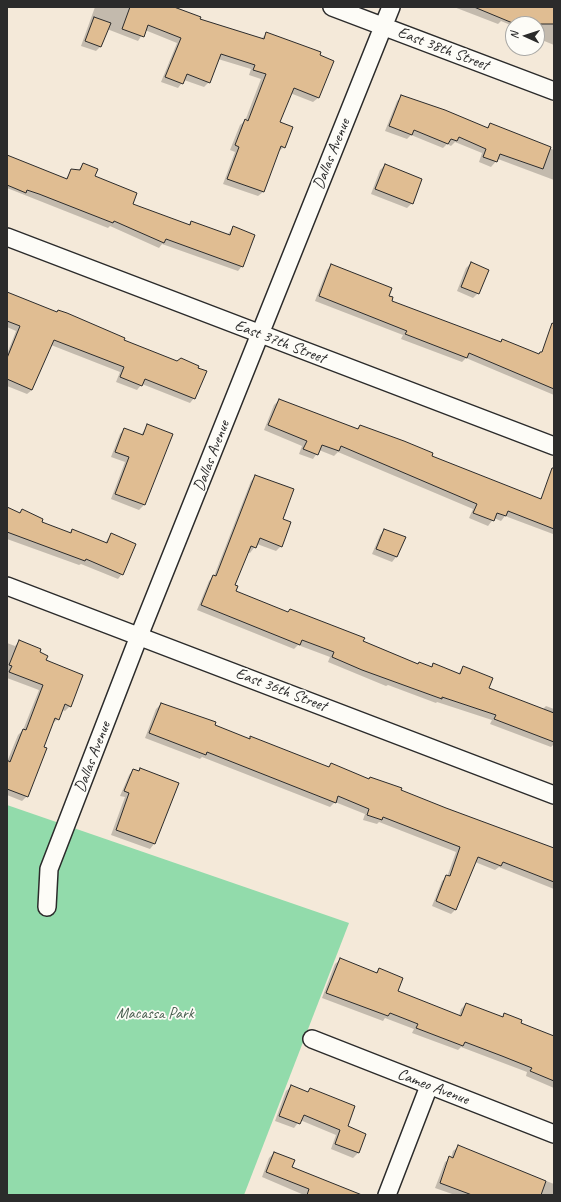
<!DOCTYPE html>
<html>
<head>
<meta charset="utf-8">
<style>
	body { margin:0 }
	#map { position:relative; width:561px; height:1202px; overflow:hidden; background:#f4e9d9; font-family:Caveat,sans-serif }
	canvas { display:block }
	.frame { position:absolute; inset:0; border:8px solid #2b2b2b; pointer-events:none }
	.north { position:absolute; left:505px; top:16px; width:40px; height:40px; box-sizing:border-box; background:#fdfcf7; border:1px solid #a9a8a5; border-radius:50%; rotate:273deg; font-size:11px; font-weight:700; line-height:16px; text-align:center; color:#2b2b2b }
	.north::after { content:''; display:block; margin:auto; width:14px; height:18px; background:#2b2b2b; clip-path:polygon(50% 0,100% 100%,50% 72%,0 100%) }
</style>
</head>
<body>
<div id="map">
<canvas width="561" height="1202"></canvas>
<div class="frame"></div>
<div class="north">N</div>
</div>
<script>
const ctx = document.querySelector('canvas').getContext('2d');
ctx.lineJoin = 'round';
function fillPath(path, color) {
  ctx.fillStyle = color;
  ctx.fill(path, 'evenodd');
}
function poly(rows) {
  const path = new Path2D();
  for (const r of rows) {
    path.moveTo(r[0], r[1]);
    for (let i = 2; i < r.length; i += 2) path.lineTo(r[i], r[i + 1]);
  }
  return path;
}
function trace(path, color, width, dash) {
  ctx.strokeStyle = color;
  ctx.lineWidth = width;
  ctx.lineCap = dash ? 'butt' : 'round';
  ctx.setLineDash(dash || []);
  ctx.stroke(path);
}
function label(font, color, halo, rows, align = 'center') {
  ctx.font = font + ' Caveat,sans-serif';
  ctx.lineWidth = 3.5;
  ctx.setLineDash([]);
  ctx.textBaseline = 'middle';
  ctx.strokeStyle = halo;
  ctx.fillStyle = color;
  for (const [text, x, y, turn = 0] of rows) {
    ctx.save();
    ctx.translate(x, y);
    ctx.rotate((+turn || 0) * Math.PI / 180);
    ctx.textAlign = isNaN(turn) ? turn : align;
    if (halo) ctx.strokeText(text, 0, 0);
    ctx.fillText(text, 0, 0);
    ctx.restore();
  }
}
fillPath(poly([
	[7,805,349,923,244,1195,7,1195]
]), '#92dbab');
fillPath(poly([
	[95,7,172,7,199,19,261,39,267,33,319,56,318,98,313,102,290,93,279,122,284,147,278,152,263,192,258,196,223,184,235,152,230,150,240,125,245,121,261,79,249,75,251,69,218,59,209,82,204,87,184,80,178,88,161,82,177,43,145,30,138,41,107,29,100,47,96,51,81,46],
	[454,7,549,7,554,9,554,45,537,38,537,24,513,24,513,26,501,21,498,24],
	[402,96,486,128,491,124,554,150,554,180,498,159,491,167,479,162,482,153,455,142,451,146,447,144,443,148,411,135,407,139,385,131,397,101],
	[7,156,65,180,72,170,78,171,83,164,94,177,132,205,188,225,191,222,227,235,233,228,242,266,238,271,162,244,159,248,110,226,108,228,7,188],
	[385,165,412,203,407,208,371,194,380,170],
	[471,263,478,293,473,298,457,291,466,268],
	[331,266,388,296,390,302,499,343,502,340,539,355,543,350,554,349,554,395,466,358,462,362,401,339,403,335,315,301,327,270],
	[7,296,56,313,58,311,123,340,194,398,190,403,142,384,137,390,116,382,120,372,51,345,32,390,27,394,7,386,7,354,16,331,7,327],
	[279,400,357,429,360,426,431,457,539,499,543,496,554,496,554,533,553,534,505,516,501,521,494,518,488,526,469,518,473,509,338,452,334,456,319,450,313,459,299,454,302,446,264,430,274,405],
	[147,426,172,435,144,505,139,510,111,499,125,462,111,457,120,434,125,429,141,435],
	[256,476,281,520,290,523,281,546,276,551,257,544,250,553,248,552,234,585,234,592,287,613,290,610,418,664,419,663,431,667,434,665,458,674,464,667,488,689,542,710,546,706,554,709,554,744,551,747,490,724,492,720,437,702,436,703,388,685,386,686,328,662,330,657,298,645,294,649,197,610,209,581,214,576,251,481],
	[7,509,19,513,22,510,41,523,69,533,72,530,105,543,111,534,122,574,118,579,81,564,79,565,7,539],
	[385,530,404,538,396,557,392,562,372,554,380,535],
	[19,642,39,653,70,706,65,711,62,710,58,719,52,724,27,796,22,801,7,795,7,762,18,735,23,730,39,690,7,678,7,643,15,646],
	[161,704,249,739,251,737,328,768,331,764,368,780,370,778,445,809,554,849,554,889,499,867,495,870,475,862,456,909,451,914,432,906,442,881,447,877,456,852,379,822,377,824,363,820,365,814,335,802,330,807,202,757,200,759,145,738,156,709],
	[140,769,154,844,150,849,111,835,125,797,120,796,129,775,133,770,138,772],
	[340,960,375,973,379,970,396,992,459,1016,461,1009,466,1004,501,1018,505,1014,520,1023,554,1037,554,1088,526,1076,527,1072,461,1047,458,1050,412,1033,414,1029,385,1018,383,1021,322,998,335,964],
	[291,1087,307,1093,310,1089,346,1127,365,1134,358,1153,353,1158,331,1149,336,1135,300,1120,294,1128,275,1121,286,1091],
	[458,1147,554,1184,554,1195,455,1195,435,1188,445,1162,451,1158,453,1151],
	[274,1153,291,1167,337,1195,304,1195,262,1177,269,1158]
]), '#0003');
const building = poly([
	[130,7,174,7,201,17,200,19,264,39,266,32,321,52,320,55,334,61,319,98,294,88,280,122,293,127,285,148,281,146,264,192,227,179,239,147,235,145,245,119,248,121,266,74,253,70,255,65,221,54,210,83,187,74,183,84,165,77,181,38,148,25,144,37,122,29,130,7],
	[474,7,554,7,554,24,515,24,474,7],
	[94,17,111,23,101,47,85,41,94,17],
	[401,95,445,110,488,128,490,123,551,147,543,169,500,154,497,162,483,157,486,149,459,137,457,141,451,139,448,144,414,130,412,135,389,126,401,95],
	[7,155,67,179,71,169,80,170,83,163,98,169,95,176,137,193,133,204,190,225,191,221,230,235,233,226,255,235,243,267,166,239,164,243,114,221,113,223,39,194,27,190,26,193,7,185,7,155],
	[385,164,422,179,413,204,375,189,385,164],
	[471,262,489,270,479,294,461,287,471,262],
	[331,264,392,288,389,296,393,297,392,301,501,342,502,339,539,354,540,352,542,352,552,323,554,324,554,389,469,353,467,358,405,334,407,331,319,296,331,264],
	[7,292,57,312,58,310,67,313,125,338,124,340,177,361,181,358,199,366,198,368,207,371,195,399,145,379,142,386,120,377,124,367,54,340,32,390,7,379,7,358,20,326,7,321,7,292],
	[279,399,358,429,360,425,404,441,433,453,432,456,541,499,552,468,554,468,554,529,508,511,506,516,497,513,494,521,473,513,477,504,341,446,339,451,322,445,318,455,303,449,307,441,268,425,279,399],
	[147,424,173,434,145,505,115,494,129,457,115,452,124,428,143,435,147,424],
	[255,475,294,489,283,519,291,522,282,547,260,538,256,548,251,546,235,585,238,586,236,591,288,612,290,609,365,638,363,641,418,664,419,662,432,667,433,663,460,674,463,666,493,678,489,688,554,713,554,742,494,719,496,715,442,697,442,699,362,670,332,657,334,652,302,640,300,645,201,605,213,575,216,576,255,475],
	[7,507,20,513,22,509,43,519,42,522,71,533,72,529,107,543,111,533,136,544,123,575,86,559,85,561,7,532,7,507],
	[384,529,406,537,397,557,376,549,384,529],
	[19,640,41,649,40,652,48,656,46,660,83,675,71,707,65,704,59,720,55,718,44,747,47,748,28,797,7,789,7,760,10,762,23,729,26,730,43,685,9,672,12,666,9,665,19,640],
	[161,703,216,722,215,725,250,739,250,736,329,767,331,763,369,779,370,777,402,788,401,790,446,808,554,848,554,882,503,862,501,866,478,857,456,910,436,901,446,875,450,876,460,847,383,817,382,820,367,815,369,809,338,796,336,803,207,752,206,755,149,733,161,703],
	[140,768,179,783,155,844,116,830,129,793,124,791,133,769,139,771,140,768],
	[340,958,377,973,379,968,403,978,398,991,461,1016,466,1003,503,1017,504,1013,522,1020,521,1023,554,1036,554,1081,530,1071,532,1068,502,1056,465,1042,463,1046,416,1028,418,1024,390,1013,388,1016,326,993,340,958],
	[291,1085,308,1092,310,1088,355,1106,348,1126,366,1134,359,1153,335,1144,340,1130,304,1115,300,1124,279,1116,291,1085],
	[458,1145,546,1181,541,1195,472,1195,440,1183,449,1156,453,1158,458,1145],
	[274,1152,295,1160,292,1167,362,1195,307,1195,309,1189,266,1172,274,1152]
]);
fillPath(building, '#e0bd92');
trace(building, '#2b2b2b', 1);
const street = poly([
	[332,7,554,91],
	[7,237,554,446],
	[7,586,554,795],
	[47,907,49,869,139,636,391,7],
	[312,1039,554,1134],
	[387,1195,429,1086]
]);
trace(street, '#2b2b2b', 20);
trace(street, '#fdfcf7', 17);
label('16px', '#2b2b2b', '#fdfcf7', [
	["East 38th Street",443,49,21],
	["Dallas Avenue",332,154,-68],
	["East 37th Street",280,342,21],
	["Dallas Avenue",212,456,-69],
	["East 36th Street",281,690,21],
	["Dallas Avenue",93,757,-69],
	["Cameo Avenue",433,1087,21]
]);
label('16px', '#4a6051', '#fdfcf7', [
	["Macassa Park",155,1014]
]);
</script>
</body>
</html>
